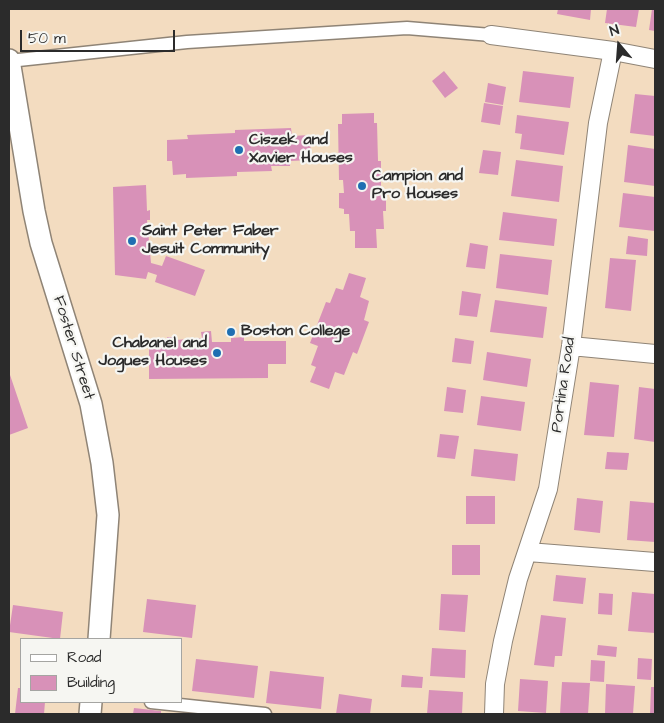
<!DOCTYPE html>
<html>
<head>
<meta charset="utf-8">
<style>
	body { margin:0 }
	#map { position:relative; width:664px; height:723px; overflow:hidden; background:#f3dcc0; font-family:"Architects Daughter",sans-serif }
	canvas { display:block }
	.frame { position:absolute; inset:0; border:10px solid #2b2b2b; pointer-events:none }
	.legend { position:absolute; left:20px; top:638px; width:162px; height:65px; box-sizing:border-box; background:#f6f6f2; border:1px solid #a5a5a2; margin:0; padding:6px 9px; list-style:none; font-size:15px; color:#2b2b2b }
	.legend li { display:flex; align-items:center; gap:10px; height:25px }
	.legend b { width:25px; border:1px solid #a5a5a2 }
	.north { position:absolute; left:594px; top:20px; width:50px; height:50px; -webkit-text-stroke:4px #f6f6f2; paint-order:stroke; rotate:342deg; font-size:14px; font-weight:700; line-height:20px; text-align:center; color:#2b2b2b }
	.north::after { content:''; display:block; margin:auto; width:18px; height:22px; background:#2b2b2b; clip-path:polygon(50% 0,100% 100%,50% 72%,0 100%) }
	.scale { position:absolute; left:20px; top:30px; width:155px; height:22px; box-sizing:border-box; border:2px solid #2b2b2b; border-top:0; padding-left:6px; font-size:15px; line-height:18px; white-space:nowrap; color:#2b2b2b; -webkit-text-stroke:4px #f6f6f2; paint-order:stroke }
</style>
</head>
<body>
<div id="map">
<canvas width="664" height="723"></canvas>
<div class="frame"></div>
<ul class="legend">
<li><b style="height:6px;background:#fff"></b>Road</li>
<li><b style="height:14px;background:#d891b8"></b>Building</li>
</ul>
<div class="north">N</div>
<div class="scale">50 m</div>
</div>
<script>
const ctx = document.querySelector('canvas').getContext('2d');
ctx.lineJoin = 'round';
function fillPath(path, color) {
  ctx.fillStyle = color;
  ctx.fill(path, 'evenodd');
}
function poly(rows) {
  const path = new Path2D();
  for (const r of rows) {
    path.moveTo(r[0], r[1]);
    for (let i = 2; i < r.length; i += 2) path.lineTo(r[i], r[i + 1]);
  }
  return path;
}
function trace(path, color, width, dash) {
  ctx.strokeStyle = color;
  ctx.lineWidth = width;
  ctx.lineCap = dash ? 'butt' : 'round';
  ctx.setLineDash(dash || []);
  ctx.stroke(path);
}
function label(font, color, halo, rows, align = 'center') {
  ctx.font = font + ' "Architects Daughter",sans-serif';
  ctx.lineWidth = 4.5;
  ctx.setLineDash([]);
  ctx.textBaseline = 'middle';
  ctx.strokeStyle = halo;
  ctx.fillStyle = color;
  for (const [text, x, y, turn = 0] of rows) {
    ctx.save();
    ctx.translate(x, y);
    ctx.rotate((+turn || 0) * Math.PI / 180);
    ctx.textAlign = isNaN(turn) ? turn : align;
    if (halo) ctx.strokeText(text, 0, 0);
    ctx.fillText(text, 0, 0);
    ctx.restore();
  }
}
fillPath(poly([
	[558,9,591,9,590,20,557,14],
	[607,9,639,9,636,27,605,23],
	[652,9,655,9,655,31,649,30],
	[444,71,458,88,445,98,432,81],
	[523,71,574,77,570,108,519,102],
	[488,83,506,87,503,105,485,102],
	[635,94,655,96,655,136,630,133],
	[484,103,503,106,500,125,481,122],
	[374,113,374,123,377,123,378,161,381,161,381,191,386,191,386,211,383,211,384,229,376,229,377,248,355,248,355,231,350,231,349,214,344,214,344,209,339,208,339,193,344,193,343,180,339,180,338,124,342,124,342,114],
	[517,115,569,122,564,155,520,149,522,134,515,133],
	[291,128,292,136,310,135,311,160,290,161,290,166,271,166,272,171,237,172,237,176,186,178,186,174,173,175,172,161,167,161,167,140,188,139,187,135,235,133,235,130],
	[628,145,655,149,655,186,624,182],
	[483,150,501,152,498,175,479,173],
	[516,160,563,166,559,202,511,196],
	[146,185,147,211,150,210,150,220,147,220,151,263,162,266,166,256,205,270,195,296,155,282,157,275,148,272,146,279,115,275,113,187],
	[623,193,655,197,655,231,619,227],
	[503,212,557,219,554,246,499,240],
	[628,236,648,239,647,256,626,254],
	[470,243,488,246,485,269,466,267],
	[500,254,552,260,548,295,496,288],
	[610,258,636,260,631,311,605,308],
	[349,273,366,278,360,297,369,301,364,320,369,322,357,354,353,352,344,375,335,372,329,389,310,382,316,367,311,365,318,346,310,343,326,302,330,303,336,288,343,290],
	[462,291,481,294,477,317,459,315],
	[495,300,547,307,543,338,490,332],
	[211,331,212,342,231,342,231,338,244,337,244,341,286,341,286,364,268,364,268,378,149,379,149,341,168,341,167,337,176,337,176,340,202,338,201,332],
	[455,338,474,341,471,364,452,362],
	[487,352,531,359,527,387,483,380],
	[9,372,28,428,9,435],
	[590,382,619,385,614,437,584,435],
	[447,387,466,390,463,413,444,411],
	[639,387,655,389,655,442,634,439],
	[481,396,525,402,521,431,477,425],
	[440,434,459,436,455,459,437,457],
	[474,449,518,454,515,481,471,476],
	[607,452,629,453,627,470,605,469],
	[466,496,495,496,495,524,466,524],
	[577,498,603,501,600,533,574,530],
	[630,501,655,503,655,542,627,540],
	[452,545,480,545,480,575,452,575],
	[556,575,586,578,583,604,553,601],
	[632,592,655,594,655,633,628,631],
	[599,593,613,594,612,615,598,614],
	[441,594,468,595,465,632,439,630],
	[147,599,196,605,192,638,143,632],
	[13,605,63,612,60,639,9,632],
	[541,615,566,618,562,656,555,656,554,667,534,665],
	[598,645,617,647,616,657,597,655],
	[432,648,466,650,465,678,430,676],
	[638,658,652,659,651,680,637,679],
	[196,659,258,666,254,698,192,691],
	[591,660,605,661,604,682,590,681],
	[270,671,324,677,321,709,266,703],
	[402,675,423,677,422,688,401,687],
	[520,679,548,681,546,713,518,711],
	[562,682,590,683,588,714,560,714],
	[606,684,635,686,633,714,605,714],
	[651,687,655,687,655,714,650,714],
	[18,688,21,688,21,702,45,702,44,714,15,714],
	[429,690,463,692,462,714,427,714],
	[339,694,372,699,370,714,336,714],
	[134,708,161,711,161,714,133,714]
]), '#d891b8');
const pedestrian = poly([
	[9,61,187,42,407,28,491,35],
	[151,702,265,714]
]);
const minor = poly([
	[491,35,613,51,655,59],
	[571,346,655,354],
	[528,552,655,562],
	[494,714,495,684,503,641,518,579,548,489,571,346,598,123,613,51]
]);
const tertiary = poly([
	[9,60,34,211,41,243,91,404,102,463,108,515,99,639],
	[90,714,91,702]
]);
trace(pedestrian, '#8f8476', 15);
trace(minor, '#8f8476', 20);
trace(tertiary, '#8f8476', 24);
trace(pedestrian, '#fff', 12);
trace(minor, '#fff', 18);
trace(tertiary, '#fff', 21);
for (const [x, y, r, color] of [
	[239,150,5,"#1f6fb2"],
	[362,186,5,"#1f6fb2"],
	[132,241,5,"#1f6fb2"],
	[231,332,5,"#1f6fb2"],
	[217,353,5,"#1f6fb2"]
]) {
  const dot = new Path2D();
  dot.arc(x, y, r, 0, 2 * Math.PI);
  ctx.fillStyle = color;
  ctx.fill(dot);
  trace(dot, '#f6f6f2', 2);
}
label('bold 16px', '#2b2b2b', '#f6f6f2', [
	["Ciszek and",249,141],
	["Xavier Houses",249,159],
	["Campion and",372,177],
	["Pro Houses",372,195],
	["Saint Peter Faber",142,232],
	["Jesuit Community",142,250],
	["Boston College",241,332],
	["Chabanel and",207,344,"right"],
	["Jogues Houses",207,362,"right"]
], 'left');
label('16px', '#2b2b2b', '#f6f6f2', [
	["Foster Street",73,348,73],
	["Portina Road",564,385,-82]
]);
</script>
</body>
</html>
